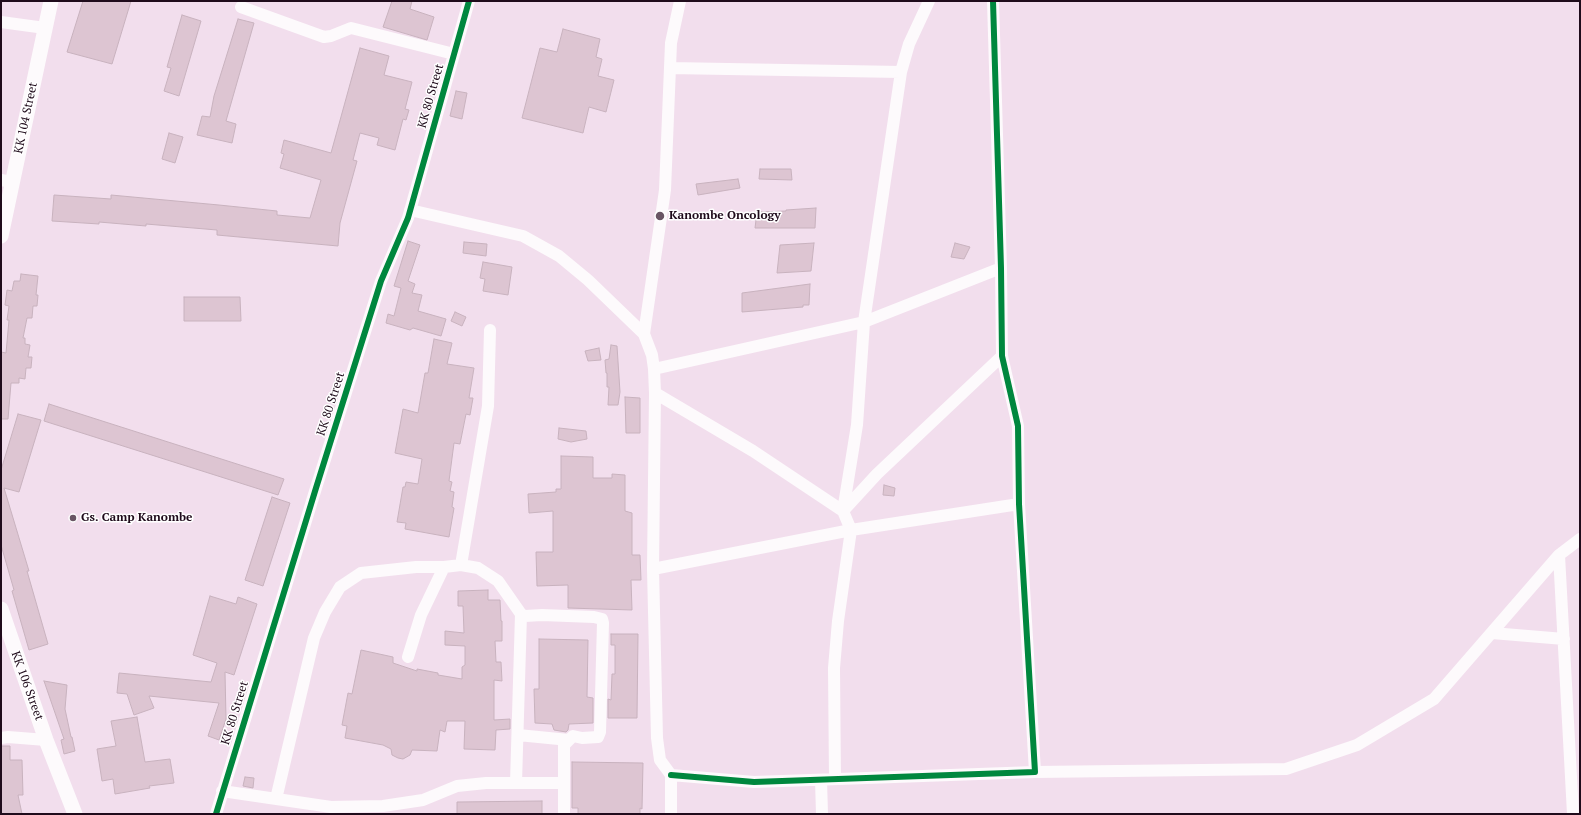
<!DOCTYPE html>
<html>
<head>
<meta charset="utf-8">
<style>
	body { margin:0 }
	#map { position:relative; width:1581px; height:815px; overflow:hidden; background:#f2deed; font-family:"PT Serif",serif }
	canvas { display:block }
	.frame { position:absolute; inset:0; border:2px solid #1f0b1b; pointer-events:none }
</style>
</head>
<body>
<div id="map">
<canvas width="1581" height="815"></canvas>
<div class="frame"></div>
</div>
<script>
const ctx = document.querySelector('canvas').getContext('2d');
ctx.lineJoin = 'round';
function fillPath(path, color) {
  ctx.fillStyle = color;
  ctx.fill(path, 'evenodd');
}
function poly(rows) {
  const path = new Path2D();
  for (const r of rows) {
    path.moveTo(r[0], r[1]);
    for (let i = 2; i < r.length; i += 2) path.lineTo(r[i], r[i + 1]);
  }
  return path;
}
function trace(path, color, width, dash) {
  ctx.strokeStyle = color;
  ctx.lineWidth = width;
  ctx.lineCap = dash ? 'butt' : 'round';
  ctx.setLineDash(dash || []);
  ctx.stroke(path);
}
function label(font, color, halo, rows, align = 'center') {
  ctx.font = font + ' "PT Serif",serif';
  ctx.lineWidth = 3;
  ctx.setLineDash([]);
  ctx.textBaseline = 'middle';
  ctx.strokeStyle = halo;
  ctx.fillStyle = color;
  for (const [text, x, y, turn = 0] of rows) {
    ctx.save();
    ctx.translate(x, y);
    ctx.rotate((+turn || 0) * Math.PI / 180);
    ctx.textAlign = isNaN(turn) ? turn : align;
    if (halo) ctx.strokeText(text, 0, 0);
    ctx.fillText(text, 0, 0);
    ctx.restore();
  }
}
const building = poly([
	[83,1,131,1,112,64,67,52,83,1],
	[392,1,412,1,410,9,434,17,427,40,383,27,392,1],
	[182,15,201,21,179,96,164,91,171,68,167,67,182,15],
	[238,19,254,23,226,121,236,124,232,143,197,135,202,116,210,117,214,96,238,19],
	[563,29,600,39,596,57,602,59,598,76,614,80,606,112,589,107,583,133,522,118,540,48,557,52,563,29],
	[360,48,389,56,384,75,412,82,405,109,409,110,406,120,403,119,395,150,377,145,379,138,360,133,353,160,357,161,340,223,338,246,217,235,217,230,146,224,146,226,99,222,99,224,52,221,54,195,111,199,111,195,219,205,277,211,277,215,310,218,321,180,280,168,284,154,281,153,284,140,331,153,360,48],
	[456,91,467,93,462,119,450,116,456,91],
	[169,133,183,137,175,163,162,159,169,133],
	[760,169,791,169,792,180,759,179,760,169],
	[738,179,740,188,698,195,696,184,738,179],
	[816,208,815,228,755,228,757,212,786,211,786,210,816,208],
	[408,241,420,245,408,281,415,284,412,293,422,295,418,311,446,319,441,336,413,328,410,330,386,323,388,314,394,316,401,288,394,286,408,241],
	[464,242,487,244,486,256,463,253,464,242],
	[814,243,811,271,777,273,780,245,814,243],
	[955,243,970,247,964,259,951,257,955,243],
	[483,262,512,267,508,295,483,291,485,279,480,278,483,262],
	[21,274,38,276,36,295,38,295,37,306,33,306,32,318,27,318,23,338,25,338,25,344,30,345,28,357,32,357,31,368,26,368,25,379,19,378,19,383,11,383,8,419,1,419,1,352,6,353,9,320,7,320,9,306,5,305,7,290,12,291,14,281,20,281,21,274],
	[810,284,809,305,803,305,803,307,742,312,742,293,810,284],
	[184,297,240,297,241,321,184,321,184,297],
	[455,312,466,317,462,326,451,321,455,312],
	[434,339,452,343,447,364,474,368,469,398,473,398,470,415,466,414,460,444,454,443,449,481,452,482,450,491,454,492,452,507,454,508,449,537,405,529,406,523,397,522,403,487,405,487,406,482,418,484,422,459,395,453,403,409,418,413,425,373,428,373,434,339],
	[611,345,617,346,620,392,618,405,608,405,609,387,607,387,607,373,606,373,605,360,609,359,611,345],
	[599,348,601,360,588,361,585,351,599,348],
	[625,397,640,398,640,433,626,433,625,397],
	[49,404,284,479,278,495,44,421,49,404],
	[18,414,41,420,19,492,4,488,29,571,27,571,48,644,29,650,12,591,14,590,1,545,1,470,18,414],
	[559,428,586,431,587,439,571,442,558,439,559,428],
	[561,456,593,457,593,478,612,478,612,474,625,475,625,511,632,513,632,555,640,555,641,580,631,580,632,610,568,608,568,585,537,586,536,552,553,552,553,511,529,513,528,494,556,492,556,489,561,489,561,456],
	[884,485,895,488,894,496,883,495,884,485],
	[272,497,290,503,263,586,245,580,272,497],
	[488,590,488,600,500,600,501,621,502,621,502,641,495,641,496,662,501,662,502,681,494,680,494,720,510,719,510,729,496,730,495,750,464,749,465,721,447,721,445,732,440,730,437,751,412,750,410,755,403,759,398,758,392,755,391,749,383,745,345,738,347,726,342,725,348,693,352,694,361,650,393,657,393,663,417,671,417,669,438,673,438,675,462,679,462,667,465,665,465,646,445,645,445,631,464,633,463,606,458,606,458,591,488,590],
	[210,596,236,604,238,597,257,604,234,675,225,672,226,719,219,740,208,736,219,703,149,696,154,708,134,715,127,694,117,693,119,673,211,682,217,663,193,655,210,596],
	[611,634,638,634,637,718,608,718,608,699,611,700,612,674,615,674,615,645,611,645,611,634],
	[539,639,588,640,587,697,593,698,593,723,569,724,568,730,566,732,554,730,552,724,535,723,534,689,539,689,539,639],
	[44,681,67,685,65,709,71,737,72,737,75,751,64,754,61,740,64,739,44,681],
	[137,717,145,762,170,759,174,783,149,786,150,788,115,794,113,779,102,781,97,749,116,746,111,721,137,717],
	[1,746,10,746,10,760,22,760,23,795,18,795,22,814,1,814,1,746],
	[572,762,643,763,642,809,640,808,640,814,578,814,578,808,572,808,572,762],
	[245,777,254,778,253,788,243,786,245,777],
	[542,801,542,814,457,814,457,802,542,801]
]);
fillPath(building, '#ddc5d2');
trace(building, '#c8b2be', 1);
trace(poly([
	[241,7,324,37,331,36,351,28,454,54],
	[1,22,45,28],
	[670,68,901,72],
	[1,180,12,182],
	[410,210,523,236,559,256,588,280,644,334,652,355,654,369,655,393,653,569,657,738,660,760,671,775,671,814],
	[490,330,488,406,461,565,478,568,498,581,521,614,525,616,542,615,594,617,602,619,603,623,600,732,598,737,582,738,573,736,564,745,564,814],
	[644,334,665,190,671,43,680,1],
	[654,369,864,322,1001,268],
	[655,393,753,451,843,511,877,474,1002,356],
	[1559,555,1573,814],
	[653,569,851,530,1019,504],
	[1492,633,1564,639],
	[408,657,421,615,444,567],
	[518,735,569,740],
	[1,738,8,737,46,740],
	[1035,772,1286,769,1357,745,1434,699,1559,555,1580,539],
	[671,775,754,782,1035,772,1019,504,1018,426,1002,356,1001,268,993,1],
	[835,779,834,668,838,621,851,530,843,511,857,425,864,322,901,72,909,44,929,1],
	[821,780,822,814],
	[516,783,521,614],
	[222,791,331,807,383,806,423,800,457,786,486,783,564,783],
	[276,799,314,638,325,612,340,587,361,573,416,567,444,567,461,565],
	[216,814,316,488,381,281,408,218,469,1]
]), '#fdfafc', 12);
trace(poly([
	[1,236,51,1],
	[1,609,46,740,75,814]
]), '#fdfafc', 15);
trace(poly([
	[671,775,754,782,1035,772,1019,504,1018,426,1002,356,1001,268,993,1],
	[216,814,316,488,381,281,408,218,469,1]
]), '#00873e', 6);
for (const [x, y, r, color] of [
	[660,216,5,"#695564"],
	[73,518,4,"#695564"]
]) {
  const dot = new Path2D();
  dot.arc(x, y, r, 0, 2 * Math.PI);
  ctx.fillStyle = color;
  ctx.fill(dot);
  trace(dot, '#fff', 1.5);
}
label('12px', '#1f0b1b', '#fff', [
	["KK 80 Street",431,96,-74],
	["KK 104 Street",26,118,-78],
	["KK 80 Street",331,404,-72],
	["KK 106 Street",27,686,70],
	["KK 80 Street",235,713,-73]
]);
label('bold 12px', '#1f0b1b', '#fff', [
	["Kanombe Oncology",669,216],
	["Gs. Camp Kanombe",81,518]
], 'left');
</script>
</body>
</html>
